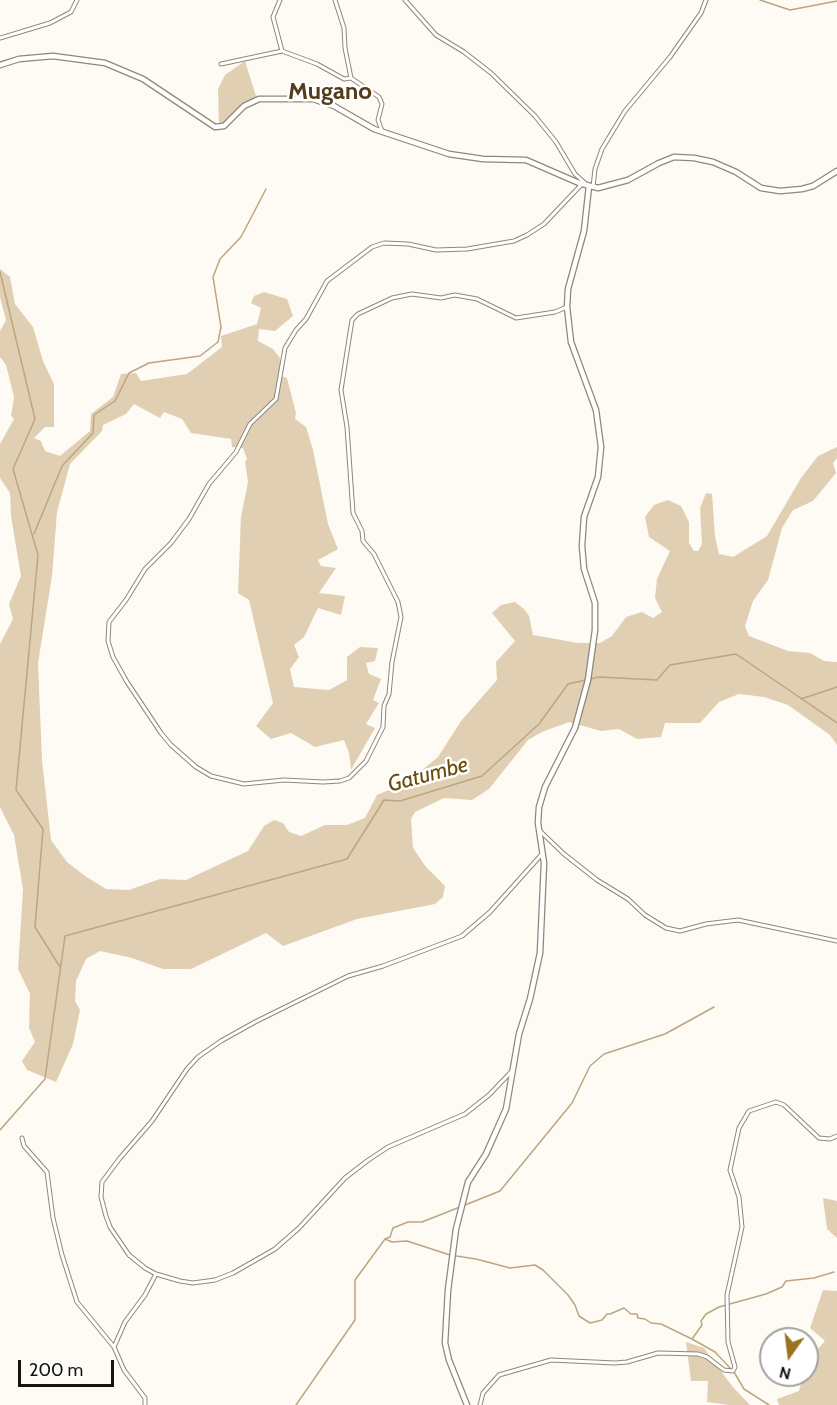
<!DOCTYPE html>
<html>
<head>
<meta charset="utf-8">
<style>
	body { margin:0 }
	#map { position:relative; width:837px; height:1405px; overflow:hidden; background:#fefaf4; font-family:Cabin,sans-serif }
	canvas { display:block }
	.north { position:absolute; left:759px; top:1327px; width:60px; height:60px; box-sizing:border-box; background:#fff; border:2px solid #a2a19f; border-radius:50%; rotate:194deg; font-size:16px; font-weight:700; line-height:24px; text-align:center; color:#17140e }
	.north::after { content:''; display:block; margin:auto; width:21px; height:27px; background:#9b7320; clip-path:polygon(50% 0,100% 100%,50% 72%,0 100%) }
	.scale { position:absolute; left:18px; top:1360px; width:96px; height:27px; box-sizing:border-box; border:3px solid #17140e; border-top:0; padding-left:8px; font-size:18px; line-height:21px; white-space:nowrap; color:#17140e; -webkit-text-stroke:4px #fff; paint-order:stroke }
</style>
</head>
<body>
<div id="map">
<canvas width="837" height="1405"></canvas>
<div class="north">N</div>
<div class="scale">200 m</div>
</div>
<script>
const ctx = document.querySelector('canvas').getContext('2d');
ctx.lineJoin = 'round';
function fillPath(path, color) {
  ctx.fillStyle = color;
  ctx.fill(path, 'evenodd');
}
function poly(rows) {
  const path = new Path2D();
  for (const r of rows) {
    path.moveTo(r[0], r[1]);
    for (let i = 2; i < r.length; i += 2) path.lineTo(r[i], r[i + 1]);
  }
  return path;
}
function trace(path, color, width, dash) {
  ctx.strokeStyle = color;
  ctx.lineWidth = width;
  ctx.lineCap = dash ? 'butt' : 'round';
  ctx.setLineDash(dash || []);
  ctx.stroke(path);
}
function label(font, color, halo, rows, align = 'center') {
  ctx.font = font + ' Cabin,sans-serif';
  ctx.lineWidth = 5;
  ctx.setLineDash([]);
  ctx.textBaseline = 'middle';
  ctx.strokeStyle = halo;
  ctx.fillStyle = color;
  for (const [text, x, y, turn = 0] of rows) {
    ctx.save();
    ctx.translate(x, y);
    ctx.rotate((+turn || 0) * Math.PI / 180);
    ctx.textAlign = isNaN(turn) ? turn : align;
    if (halo) ctx.strokeText(text, 0, 0);
    ctx.fillText(text, 0, 0);
    ctx.restore();
  }
}
fillPath(poly([
	[245,61,257,99,246,103,224,125,219,126,218,89,225,75],
	[0,269,10,277,15,304,33,327,43,361,54,384,54,427,45,427,34,438,41,441,45,451,60,456,90,431,91,414,113,397,121,374,136,373,141,381,187,374,222,347,221,336,257,324,261,308,251,303,254,296,264,292,287,299,293,316,275,331,259,329,258,341,273,349,280,358,281,376,287,378,296,413,295,419,306,427,313,450,328,524,338,549,318,560,321,566,336,568,319,593,345,596,341,615,318,608,304,637,294,645,299,657,290,669,294,687,329,690,347,680,347,657,360,647,378,648,375,661,366,663,369,674,381,679,373,700,379,703,366,724,375,728,351,770,349,753,344,740,315,747,291,733,271,739,256,726,273,703,249,600,238,593,241,517,248,482,245,462,247,459,243,448,232,447,231,439,191,433,182,419,164,412,160,418,134,404,126,414,103,425,102,431,70,464,57,512,52,576,38,663,42,760,51,840,67,862,85,876,106,889,129,890,160,879,186,880,248,851,264,826,274,820,283,823,289,832,301,836,325,825,347,825,365,818,377,795,406,783,438,757,461,721,497,680,496,662,515,641,492,613,501,605,515,602,524,609,529,616,533,635,578,643,600,643,612,636,626,617,642,612,653,618,662,612,655,598,657,579,670,551,649,537,645,517,654,505,668,500,681,506,689,522,689,543,694,551,698,551,702,544,700,508,706,493,712,494,715,536,719,554,733,557,767,536,801,478,818,456,837,447,837,458,833,463,836,473,813,501,793,510,782,528,768,580,753,601,745,626,749,636,788,651,810,653,824,661,837,662,837,745,830,735,788,705,764,697,739,694,719,702,700,723,665,723,661,737,637,739,619,729,601,731,569,722,542,732,528,740,489,789,472,800,444,798,415,812,411,819,413,848,426,867,445,886,443,897,435,904,357,919,283,946,266,933,191,969,163,969,132,958,100,951,86,959,76,981,75,1001,80,1010,73,1044,56,1082,27,1070,22,1061,35,1042,29,1028,30,994,18,969,23,889,14,835,0,807,0,644,13,619,9,604,21,576,11,516,10,493,0,478,0,444,14,419,11,416,14,397,6,365,0,357,0,331,6,320,0,297],
	[823,1198,837,1201,837,1238,827,1229],
	[823,1290,837,1291,837,1405,779,1405,777,1399,799,1391,803,1375,807,1375,807,1361,825,1341,810,1328],
	[686,1342,704,1348,732,1386,750,1405,729,1405,707,1402,708,1381,691,1381]
]), '#e0cfb2');
trace(poly([
	[760,0,790,10,837,1],
	[0,272,35,419,13,469,38,555,16,790,43,829,35,927,60,967],
	[34,534,62,466,93,433,94,415,115,401,129,373,149,363,200,356,218,342,221,327,213,277,220,259,241,237,266,189],
	[591,679,599,677,657,680,670,665,736,654,837,723],
	[801,699,837,687],
	[0,1130,45,1079,65,936,347,859,384,800,400,801,482,776,539,724,568,684,586,680],
	[465,1205,500,1191,572,1103,590,1066,604,1054,665,1034,714,1007],
	[385,1239,392,1242,407,1241,450,1255,476,1259,510,1268,535,1265,543,1270,568,1295,575,1305,579,1316,590,1323,602,1320,607,1314,610,1314,624,1308,631,1314,637,1314,638,1318,645,1319,651,1323,661,1324,692,1339,702,1325,701,1321,706,1314,719,1307,766,1294,782,1287,786,1281,814,1278,834,1272],
	[692,1339,715,1352,731,1369],
	[734,1372,744,1389,769,1405],
	[296,1405,355,1320,355,1280,385,1239,390,1237,393,1228,408,1222,422,1222,460,1207]
]), '#bca682', 1.5);
const street = poly([
	[280,0,273,17,282,51],
	[335,0,344,28,345,48,351,78,379,97,382,104,378,120,382,131],
	[405,0,436,35,464,52,491,73,535,116,556,142,575,174,585,183],
	[0,38,50,23,71,12,77,0],
	[221,64,282,51,317,64,344,79,351,78],
	[593,187,595,169,602,149,625,111,670,57,701,13,706,0],
	[567,307,555,312,516,318,477,299,455,295,441,298,412,294,392,298,358,314,352,320,341,390,347,427,353,513,362,531,363,541,374,554,398,602,401,617,392,662,389,694,384,706,383,727,366,761,349,778,340,781,323,782,284,780,244,784,211,776,196,767,171,745,161,733,127,682,113,657,108,641,109,622,126,600,145,569,171,543,189,519,209,484,236,452,250,424,276,399,285,348,296,330,306,319,327,281,372,247,384,243,408,244,436,250,467,249,514,241,527,235,544,224,582,184],
	[540,831,564,854,597,880,628,899,645,915,666,928,680,931,706,924,738,920,837,941],
	[511,1072,489,1095,465,1114,388,1147,367,1161,345,1178,299,1228,275,1249,233,1273,215,1280,193,1283,180,1281,156,1274,145,1268,129,1255,110,1227,106,1216,101,1197,102,1182,120,1158,152,1121,187,1069,198,1057,221,1041,255,1022,348,976,383,966,462,936,490,912,542,854],
	[22,1138,24,1146,47,1172,53,1218,62,1255,77,1302,114,1347,124,1370,145,1398,145,1405],
	[114,1347,125,1322,145,1295,156,1274],
	[480,1405,483,1393,499,1375,551,1360,615,1363,627,1362,658,1353,698,1354,707,1357,724,1370,733,1371,735,1367,728,1342,727,1295,742,1227,739,1197,730,1170,739,1128,749,1111,776,1102,784,1105,819,1138,830,1139,837,1136]
]);
const secondary = poly([
	[0,65,19,59,53,56,105,63,143,79,215,127,224,126,244,106,259,99,313,99,334,106,374,129,449,154,483,159,526,160,579,183,598,188,628,180,659,163,674,157,694,158,713,162,736,172,761,188,780,191,802,189,813,186,837,171],
	[467,1405,449,1360,445,1343,448,1290,456,1229,468,1182,486,1154,506,1109,519,1034,530,999,540,953,544,863,538,823,539,807,545,787,575,728,588,680,595,630,595,603,584,569,582,546,584,517,598,477,601,447,596,410,571,342,567,307,568,289,584,231,589,186]
]);
trace(street, '#908778', 5);
trace(secondary, '#908778', 7);
trace(street, '#fff', 3);
trace(secondary, '#fff', 4.5);
label('italic 22px', '#684b09', '#fff', [
	["Gatumbe",428,775,-15]
]);
label('bold 24px', '#523d18', '#fff', [
	["Mugano",330,92]
]);
</script>
</body>
</html>
